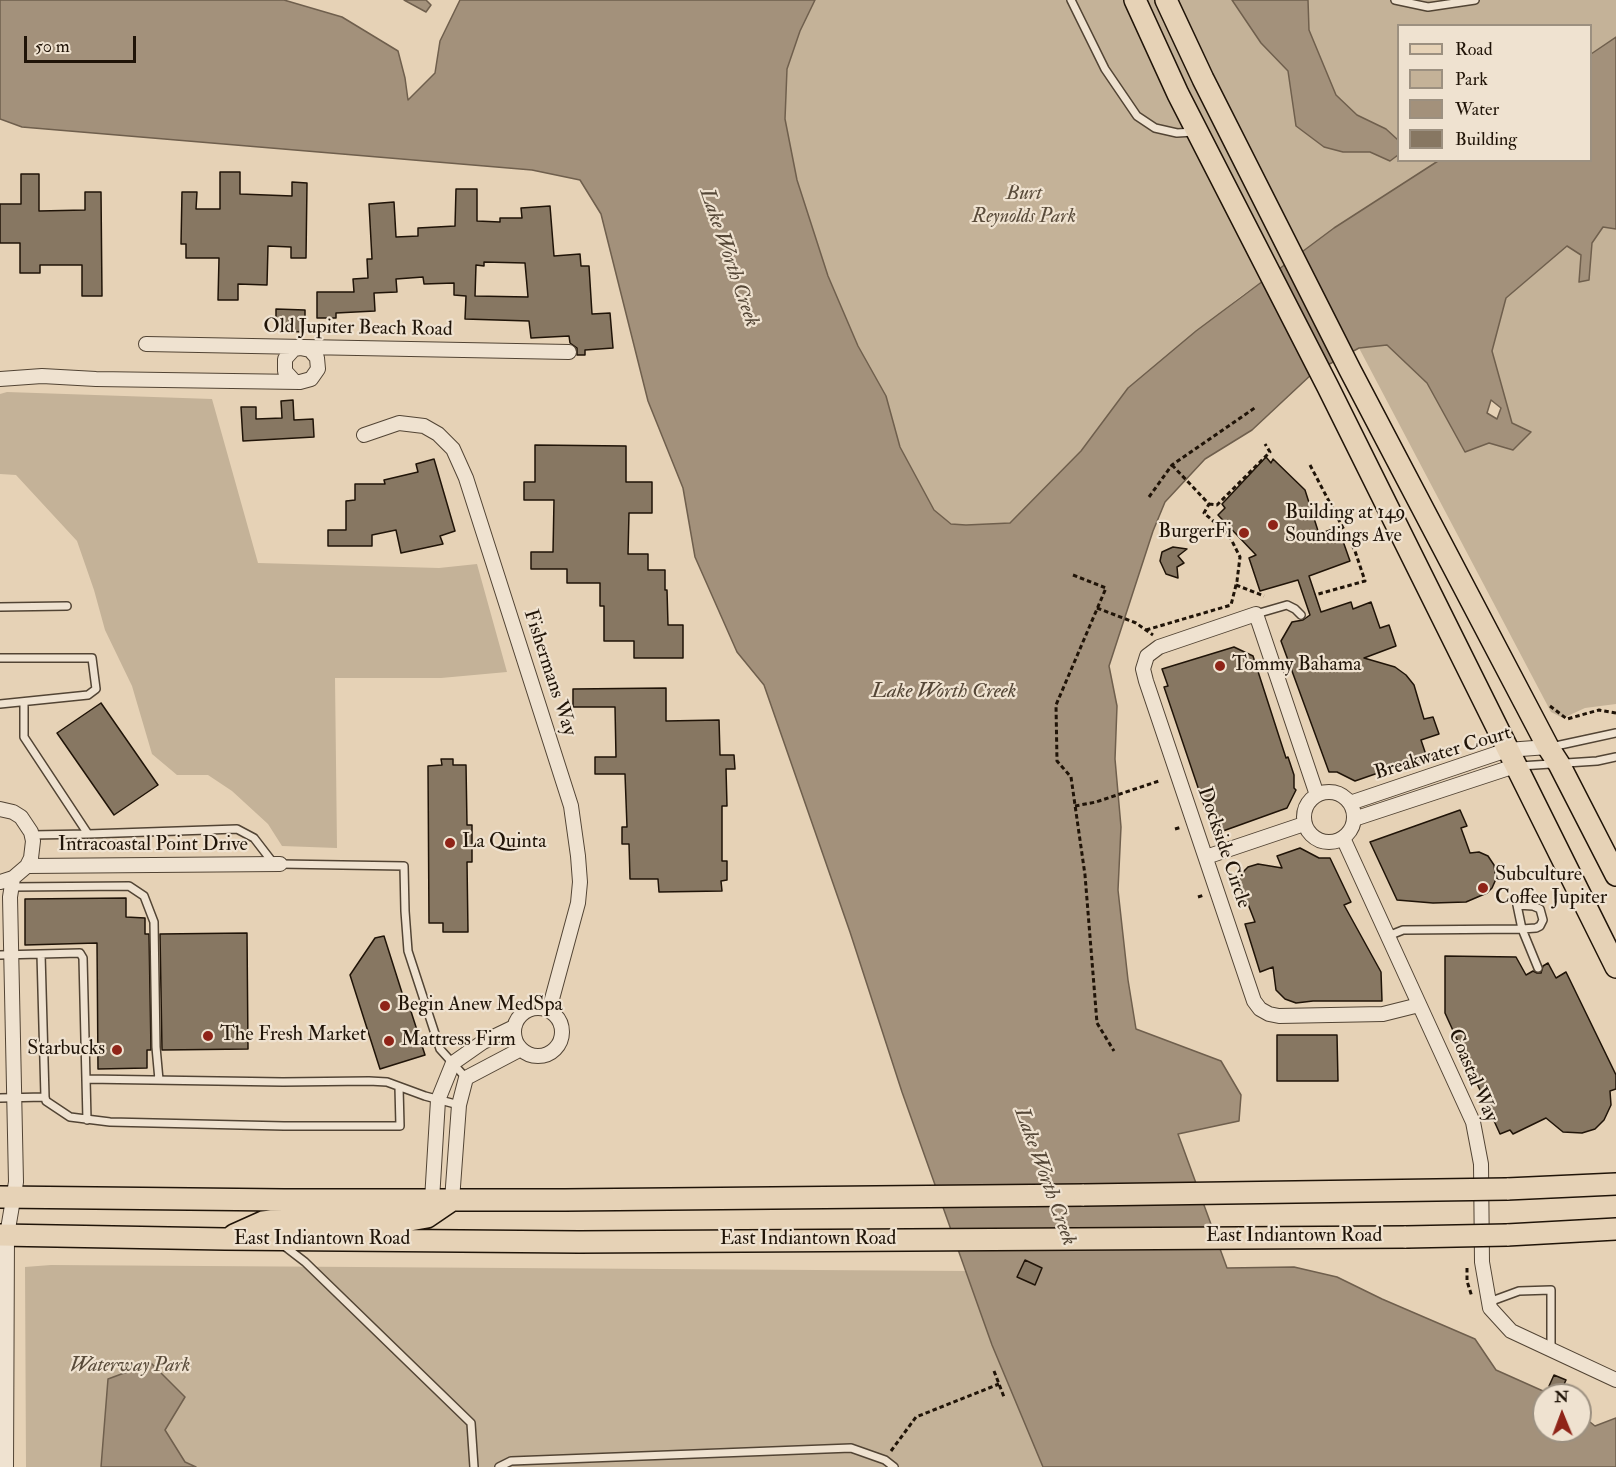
<!DOCTYPE html>
<html>
<head>
<meta charset="utf-8">
<style>
	body { margin:0 }
	#map { position:relative; width:1616px; height:1467px; overflow:hidden; background:#e6d2b6; font-family:"IM FELL Double Pica",serif }
	canvas { display:block }
	.legend { position:absolute; left:1397px; top:24px; width:195px; height:138px; box-sizing:border-box; background:#efe2d0; border:2px solid #9c9080; margin:0; padding:8px 10px; list-style:none; font-size:18px; color:#201408 }
	.legend li { display:flex; align-items:center; gap:12px; height:30px }
	.legend b { width:30px; border:2px solid #9c9080 }
	.north { position:absolute; left:1532px; top:1383px; width:60px; height:60px; box-sizing:border-box; background:#efe2d0; border:2px solid #9c9080; border-radius:50%; rotate:359deg; font-size:16px; font-weight:700; line-height:24px; text-align:center; color:#201408 }
	.north::after { content:''; display:block; margin:auto; width:21px; height:27px; background:#8f2418; clip-path:polygon(50% 0,100% 100%,50% 72%,0 100%) }
	.scale { position:absolute; left:24px; top:36px; width:112px; height:27px; box-sizing:border-box; border:3px solid #201408; border-top:0; padding-left:8px; font-size:18px; line-height:21px; white-space:nowrap; color:#201408; -webkit-text-stroke:4px #efe2d0; paint-order:stroke }
</style>
</head>
<body>
<div id="map">
<canvas width="1616" height="1467"></canvas>
<ul class="legend">
<li><b style="height:8px;background:#e6d2b6"></b>Road</li>
<li><b style="height:16px;background:#c4b298"></b>Park</li>
<li><b style="height:16px;background:#a3917b"></b>Water</li>
<li><b style="height:16px;background:#877762"></b>Building</li>
</ul>
<div class="north">N</div>
<div class="scale">50 m</div>
</div>
<script>
const ctx = document.querySelector('canvas').getContext('2d');
ctx.lineJoin = 'round';
function fillPath(path, color) {
  ctx.fillStyle = color;
  ctx.fill(path, 'evenodd');
}
function poly(rows) {
  const path = new Path2D();
  for (const r of rows) {
    if (r.length === 3) {
      path.moveTo(r[0] + r[2], r[1]);
      path.arc(r[0], r[1], r[2], 0, 2 * Math.PI);
      continue;
    }
    path.moveTo(r[0], r[1]);
    for (let i = 2; i < r.length; i += 2) path.lineTo(r[i], r[i + 1]);
  }
  return path;
}
function trace(path, color, width, dash) {
  ctx.strokeStyle = color;
  ctx.lineWidth = width;
  ctx.lineCap = dash ? 'butt' : 'round';
  ctx.setLineDash(dash || []);
  ctx.stroke(path);
}
function label(font, color, halo, rows, align = 'center') {
  ctx.font = font + ' "IM FELL Double Pica",serif';
  ctx.lineWidth = 4.5;
  ctx.setLineDash([]);
  ctx.textBaseline = 'middle';
  ctx.strokeStyle = halo;
  ctx.fillStyle = color;
  for (const [text, x, y, turn = 0] of rows) {
    ctx.save();
    ctx.translate(x, y);
    ctx.rotate((+turn || 0) * Math.PI / 180);
    ctx.textAlign = isNaN(turn) ? turn : align;
    if (halo) ctx.strokeText(text, 0, 0);
    ctx.fillText(text, 0, 0);
    ctx.restore();
  }
}
fillPath(poly([
	[815,0,1616,0,1616,37,1591,54,1590,26,1398,26,1398,160,1438,161,1241,296,1128,388,1081,451,1010,523,966,525,952,524,934,510,900,447,886,396,858,346,828,276,797,180,785,119,787,69,800,31],
	[1603,227,1616,229,1616,704,1585,708,1563,718,1551,712,1359,348,1387,345,1427,383,1465,451,1512,423,1492,351,1506,298,1567,246,1581,255],
	[7,392,212,399,258,563,439,568,477,564,507,672,441,678,335,678,337,848,282,846,268,824,232,791,208,775,177,775,152,754,132,686,105,630,94,590,77,541,16,475,0,474,0,394],
	[51,1265,969,1271,1047,1467,26,1467,25,1267]
]), '#c4b298');
const water = poly([
	[0,0,284,0,342,17,398,51,405,78,408,100,435,73,440,41,460,0,815,0,800,31,787,69,785,119,797,180,828,276,858,346,886,396,900,447,934,510,951,524,966,525,1010,523,1081,451,1128,388,1196,331,1334,228,1438,161,1590,160,1591,54,1616,37,1616,229,1603,227,1592,243,1589,280,1579,282,1581,255,1567,246,1506,298,1492,351,1512,423,1531,432,1513,450,1489,443,1465,452,1427,383,1387,345,1359,348,1313,373,1252,430,1205,459,1165,502,1153,531,1109,666,1117,706,1115,759,1121,827,1118,890,1128,980,1136,1029,1221,1061,1241,1095,1239,1121,1178,1134,1227,1268,1294,1267,1337,1277,1382,1299,1475,1339,1496,1370,1552,1395,1544,1395,1544,1431,1580,1431,1580,1414,1595,1426,1616,1418,1616,1467,1043,1467,992,1345,902,1092,850,932,764,685,737,652,695,557,683,488,648,401,601,214,580,180,532,170,22,127,0,119,0,0],
	[1491,400,1501,408,1497,419,1487,413,1491,400],
	[404,0,426,0,431,5,426,12,404,0],
	[1232,0,1308,0,1309,30,1336,95,1357,115,1386,129,1398,140,1398,155,1390,161,1370,152,1343,152,1324,147,1296,126,1288,71,1261,43,1232,0],
	[151,1363,185,1397,165,1430,185,1462,196,1467,101,1467,108,1379,151,1363]
]);
fillPath(water, '#a3917b');
trace(water, '#6f5f4d', 1.5);
const building = poly([
	[220,172,240,172,240,194,292,196,292,182,307,183,306,258,291,258,291,247,268,246,267,285,238,284,238,300,218,300,219,258,186,258,186,244,181,244,182,192,197,192,196,209,220,209,220,172],
	[21,174,39,174,39,211,85,210,85,192,101,192,102,296,82,296,82,265,40,265,40,273,20,273,20,243,0,243,0,204,21,204,21,174],
	[456,189,477,189,477,221,500,222,500,218,522,218,521,208,550,206,554,256,580,254,581,266,589,266,592,314,610,313,613,348,585,350,585,355,577,355,577,348,570,343,569,336,531,338,529,321,465,319,466,296,454,295,454,283,424,284,423,277,396,279,397,292,374,293,375,311,336,313,336,318,317,318,317,292,354,292,353,279,368,278,367,259,372,259,369,204,394,202,396,237,418,236,418,228,455,226,456,189],
	[484,262,525,263,528,297,475,296,476,265,484,266,484,262],
	[276,309,305,310,305,332,276,331,276,309],
	[293,400,294,420,313,419,314,437,243,441,241,407,256,407,256,419,282,418,281,401,293,400],
	[535,445,626,446,626,482,652,482,652,513,629,513,628,554,648,554,648,570,665,570,665,590,667,590,668,625,683,625,683,658,634,658,634,641,604,641,604,606,600,606,600,583,567,583,567,569,531,569,531,552,553,552,554,500,524,500,524,482,535,482,535,445],
	[1266,457,1271,463,1273,459,1305,490,1319,534,1338,527,1350,561,1309,576,1321,612,1351,602,1353,609,1371,602,1380,628,1389,625,1396,646,1364,658,1395,667,1406,675,1414,685,1424,719,1433,717,1439,734,1421,740,1428,761,1406,768,1401,765,1355,781,1337,772,1329,772,1281,641,1292,622,1303,620,1310,615,1298,580,1260,591,1249,558,1256,555,1218,515,1225,508,1222,504,1266,457],
	[434,459,455,531,440,536,443,544,401,553,396,530,372,535,372,546,328,546,328,530,346,530,346,501,355,500,355,484,385,484,384,480,418,472,416,464,434,459],
	[1173,547,1187,549,1178,556,1184,563,1177,567,1178,578,1166,574,1160,561,1162,552,1173,547],
	[1234,647,1253,656,1286,758,1288,757,1294,775,1294,788,1296,790,1287,808,1223,831,1217,814,1208,817,1164,687,1168,686,1162,669,1234,647],
	[666,688,666,721,719,720,720,755,734,755,735,769,726,769,727,806,722,806,722,861,727,861,727,880,721,881,722,891,659,892,658,879,630,879,629,844,622,844,622,827,627,827,625,774,595,774,595,757,616,757,615,707,573,707,573,689,666,688],
	[101,703,158,785,114,815,57,733,101,703],
	[441,759,453,759,453,765,466,765,467,825,472,825,472,862,467,862,468,932,443,932,443,923,429,923,428,766,442,765,441,759],
	[1460,810,1467,826,1461,828,1470,853,1479,852,1488,856,1494,865,1496,879,1492,888,1487,893,1466,902,1433,903,1397,900,1370,842,1460,810],
	[1300,848,1319,858,1330,858,1351,902,1344,905,1381,972,1382,1001,1313,1001,1296,1003,1285,999,1276,990,1273,967,1260,972,1245,924,1255,922,1248,904,1245,903,1241,897,1238,882,1241,874,1248,867,1258,864,1282,868,1277,856,1300,848],
	[126,898,126,917,145,918,145,934,149,934,151,1050,147,1050,147,1068,98,1069,97,943,25,945,25,899,126,898],
	[247,933,248,1049,162,1050,160,934,247,933],
	[384,936,404,999,407,999,425,1055,380,1069,350,975,375,938,384,936],
	[1445,956,1516,957,1526,975,1533,971,1537,973,1541,973,1543,966,1548,963,1556,978,1566,972,1616,1075,1616,1089,1610,1091,1611,1105,1604,1120,1595,1129,1582,1133,1563,1132,1546,1118,1513,1134,1510,1130,1500,1134,1445,1013,1445,956],
	[1277,1035,1337,1035,1338,1081,1277,1081,1277,1035],
	[1025,1260,1042,1268,1035,1285,1017,1277,1025,1260],
	[1554,1375,1566,1380,1561,1391,1549,1386,1554,1375]
]);
fillPath(building, '#877762');
trace(building, '#201408', 1.5);
const lane = poly([
	[1071,0,1105,69,1137,116,1155,128,1177,133,1194,132],
	[1395,0,1428,7,1475,0],
	[0,607,67,606],
	[1256,614,1287,605,1295,609,1301,615],
	[0,658,92,658,96,689,88,695,0,704],
	[24,702,24,737,88,834,32,835],
	[1551,747,1616,733],
	[1520,766,1597,761,1616,757],
	[88,834,237,829,254,838,274,864],
	[280,864,404,866,405,911,408,951,440,1049,466,1078],
	[11,887,129,886,144,896,154,922,156,1047,159,1080],
	[1388,936,1403,930,1522,929,1536,928,1540,926,1543,920,1540,909,1533,906,1517,905,1522,929,1538,968],
	[41,954,45,1097,46,1101,70,1117,110,1122,284,1126,400,1126,399,1087],
	[0,955,80,953,83,958,87,1120],
	[86,1079,283,1082,369,1081,387,1082,425,1096,459,1105],
	[0,1098,45,1097],
	[283,1245,305,1262,471,1423,474,1467],
	[1489,1302,1519,1291,1551,1290,1551,1349],
	[499,1467,511,1461,851,1448,885,1460,894,1467]
]);
const street = poly([
	[146,344,569,352],
	[0,379,42,376,96,379,300,382,311,379,318,369,317,358,310,350,300,348,294,349,285,359,285,371,294,381],
	[364,435,399,423,424,426,438,434,453,449,466,478,571,806,578,856,580,882,578,903,549,1010],
	[1329,817,25],
	[1317,795,1256,614,1159,647,1147,656,1143,669,1146,681,1254,1001,1260,1009,1269,1014,1279,1016,1383,1014,1419,1005],
	[1350,803,1507,750,1548,747],
	[0,809,13,812,21,817,31,832,33,841,31,858,27,866,13,878,0,882],
	[1354,819,1515,766],
	[1343,838,1473,1122,1481,1164,1482,1262,1490,1308,1511,1331,1616,1380],
	[1206,857,1304,824],
	[27,866,280,864],
	[538,1032,24],
	[432,1200,438,1100,453,1063,483,1042,514,1027],
	[452,1200,459,1105,466,1078,521,1049],
	[6,1467,7,1235,16,1182,10,897,13,878]
]);
const primary = poly([
	[1135,0,1178,94,1328,387,1616,967],
	[1166,0,1203,79,1350,370,1548,747,1559,764,1616,875],
	[1507,1189,1616,1184],
	[0,1197,284,1200,565,1200,1084,1195],
	[0,1235,225,1239,579,1242,1406,1237],
	[234,1235,263,1222,289,1219,410,1220,427,1217,452,1200],
	[1507,1235,1616,1229]
]);
trace(lane, '#524434', 10);
trace(street, '#524434', 16);
trace(primary, '#201408', 24);
trace(poly([
	[1172,465,1209,504],
	[1310,465,1355,551,1365,581,1315,595],
	[1149,497,1172,465,1256,407],
	[1209,504,1217,505,1270,452,1265,444],
	[1073,575,1106,588,1056,705,1057,761,1071,777,1085,875,1097,1023,1114,1051],
	[1236,585,1264,596],
	[1097,608,1136,623,1153,635],
	[1146,630,1231,605,1237,581,1240,557,1229,535,1204,513,1209,504],
	[1550,706,1567,719,1599,710,1616,713],
	[1075,806,1096,802,1159,781],
	[1175,829,1182,827],
	[1198,897,1204,895],
	[1467,1268,1467,1281,1472,1297],
	[994,1371,1004,1397],
	[891,1451,916,1417,999,1384]
]), '#201408', 3, [4.5, 3]);
trace(lane, '#efe2d0', 7);
trace(street, '#efe2d0', 14);
trace(primary, '#e6d2b6', 21);
const primaryBridge = poly([
	[1084,1195,1507,1189],
	[1406,1237,1507,1235]
]);
trace(primaryBridge, '#201408', 24, []);
trace(primaryBridge, '#e6d2b6', 21);
for (const [x, y, r, color] of [
	[1273,525,6,"#8f2418"],
	[1244,533,6,"#8f2418"],
	[1220,666,6,"#8f2418"],
	[450,843,6,"#8f2418"],
	[1483,888,6,"#8f2418"],
	[385,1006,6,"#8f2418"],
	[208,1036,6,"#8f2418"],
	[389,1041,6,"#8f2418"],
	[117,1050,6,"#8f2418"]
]) {
  const dot = new Path2D();
  dot.arc(x, y, r, 0, 2 * Math.PI);
  ctx.fillStyle = color;
  ctx.fill(dot);
  trace(dot, '#efe2d0', 2);
}
label('italic 20px', '#594b3a', '#efe2d0', [
	["Burt",1024,195],
	["Reynolds Park",1024,218],
	["Waterway Park",130,1367]
]);
label('20px', '#201408', '#efe2d0', [
	["Old Jupiter Beach Road",358,329,1],
	["Fishermans Way",549,673,72],
	["Breakwater Court",1443,754,-17],
	["Intracoastal Point Drive",153,846],
	["Dockside Circle",1223,848,71],
	["Coastal Way",1472,1076,67],
	["East Indiantown Road",1294,1237],
	["East Indiantown Road",322,1240],
	["East Indiantown Road",808,1240]
]);
label('20px', '#201408', '#efe2d0', [
	["Building at 149",1285,514],
	["Soundings Ave",1285,537],
	["BurgerFi",1232,533,"right"],
	["Tommy Bahama",1232,666],
	["La Quinta",462,843],
	["Subculture",1495,876],
	["Coffee Jupiter",1495,899],
	["Begin Anew MedSpa",397,1006],
	["The Fresh Market",220,1036],
	["Mattress Firm",401,1041],
	["Starbucks",105,1050,"right"]
], 'left');
label('italic 21px', '#544636', '#efe2d0', [
	["Lake Worth Creek",728,258,71],
	["Lake Worth Creek",944,692],
	["Lake Worth Creek",1044,1177,70]
]);
</script>
</body>
</html>
